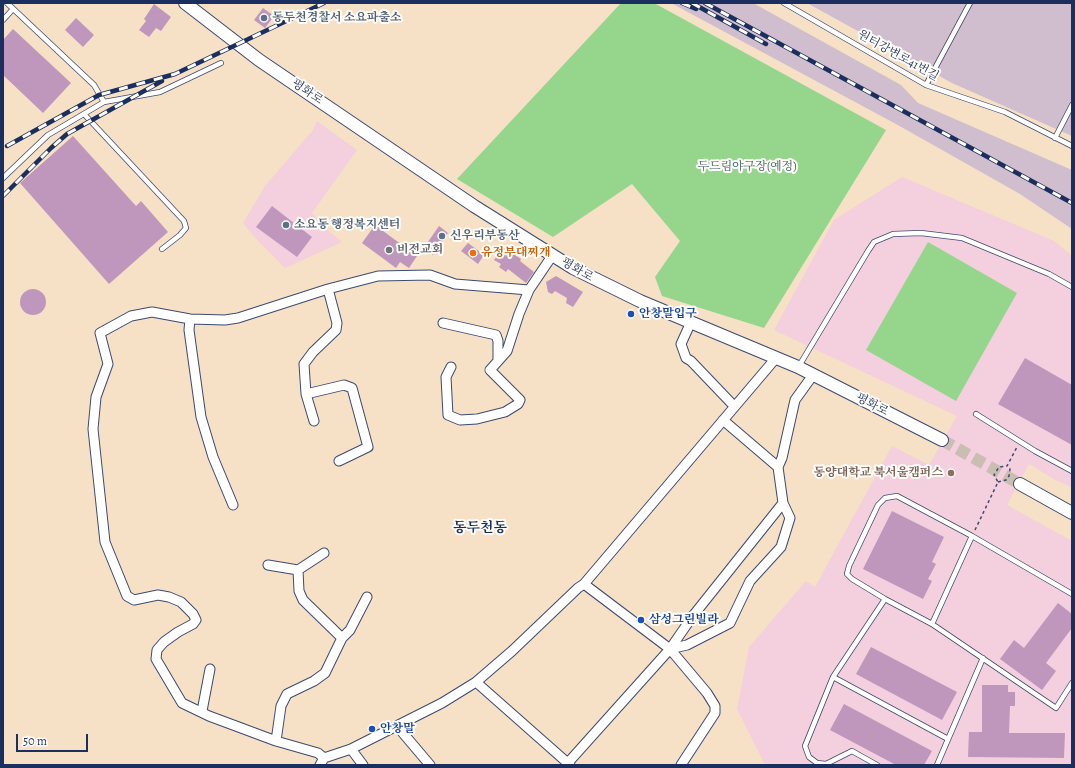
<!DOCTYPE html>
<html>
<head>
<meta charset="utf-8">
<style>
	body { margin:0 }
	#map { position:relative; width:1075px; height:768px; overflow:hidden; background:#f6e0c6; font-family:Alegreya,serif }
	canvas { display:block }
	.frame { position:absolute; inset:0; border:4px solid #1b2f5e; pointer-events:none }
	.scale { position:absolute; left:16px; top:734px; width:72px; height:18px; box-sizing:border-box; border:2px solid #1b2f5e; border-top:0; padding-left:5px; font-size:12px; line-height:14px; white-space:nowrap; color:#1b2f5e; -webkit-text-stroke:3px #fdfcf7; paint-order:stroke }
</style>
</head>
<body>
<div id="map">
<canvas width="1075" height="768"></canvas>
<div class="frame"></div>
<div class="scale">50 m</div>
</div>
<script>
const ctx = document.querySelector('canvas').getContext('2d');
ctx.lineJoin = 'round';
function fillPath(path, color) {
  ctx.fillStyle = color;
  ctx.fill(path, 'evenodd');
}
function poly(rows) {
  const path = new Path2D();
  for (const r of rows) {
    if (r.length === 3) {
      path.moveTo(r[0] + r[2], r[1]);
      path.arc(r[0], r[1], r[2], 0, 2 * Math.PI);
      continue;
    }
    path.moveTo(r[0], r[1]);
    for (let i = 2; i < r.length; i += 2) path.lineTo(r[i], r[i + 1]);
  }
  return path;
}
function trace(path, color, width, dash) {
  ctx.strokeStyle = color;
  ctx.lineWidth = width;
  ctx.lineCap = dash ? 'butt' : 'round';
  ctx.setLineDash(dash || []);
  ctx.stroke(path);
}
function label(font, color, halo, rows, align = 'center') {
  ctx.font = font + ' Alegreya,"Noto Serif KR",serif';
  ctx.lineWidth = 4;
  ctx.setLineDash([]);
  ctx.textBaseline = 'middle';
  ctx.strokeStyle = halo;
  ctx.fillStyle = color;
  for (const [text, x, y, turn = 0] of rows) {
    ctx.save();
    ctx.translate(x, y);
    ctx.rotate((+turn || 0) * Math.PI / 180);
    ctx.textAlign = isNaN(turn) ? turn : align;
    if (halo) ctx.strokeText(text, 0, 0);
    ctx.fillText(text, 0, 0);
    ctx.restore();
  }
}
fillPath(poly([
	[317,121,357,150,312,213,326,229,342,242,285,268,257,240,243,223,265,186,313,130],
	[902,177,1054,241,1072,256,1072,487,1057,481,1029,464,1007,505,1072,541,1072,765,765,765,737,709,749,647,806,581,815,587,892,446,929,465,957,416,774,330,834,220]
]), '#f4cfdd');
fillPath(poly([
	[671,3,753,3,901,85,918,103,1072,170,1072,229,1020,194,896,124],
	[807,3,1072,3,1072,136,952,83]
]), '#d0bdcd');
fillPath(poly([
	[621,3,654,3,886,130,764,328,662,296,655,277,680,241,632,184,553,237,457,179],
	[928,242,1017,293,956,401,866,350]
]), '#95d68c');
fillPath(poly([
	[154,4,171,17,161,31,156,28,149,37,139,30,146,21,144,19],
	[263,8,274,16,265,28,254,20],
	[76,18,94,35,83,47,65,30],
	[13,29,71,83,43,113,3,75,3,40],
	[73,136,136,206,141,201,168,232,109,284,20,183],
	[272,206,312,237,297,257,256,227],
	[375,225,417,256,409,268,400,262,396,268,362,243],
	[439,226,448,233,433,255,423,249],
	[468,243,484,255,478,264,461,251],
	[503,247,521,259,520,261,534,272,526,283,508,269,506,272,499,267,501,264,494,260],
	[556,276,583,292,573,307,566,303,567,298,555,291,552,294,548,292,546,282],
	[33,302,13],
	[1025,358,1072,385,1072,445,998,404],
	[892,511,944,537,932,562,936,564,928,579,932,581,923,599,863,569],
	[1058,603,1072,614,1072,628,1046,663,1056,671,1042,690,1000,659,1014,640,1024,648],
	[871,647,957,692,942,720,856,674],
	[982,685,1008,685,1008,692,1015,692,1015,706,1010,706,1009,733,1065,733,1064,758,968,757,969,732,982,732],
	[844,704,932,751,924,765,896,765,830,730]
]), '#bf97bc');
trace(poly([
	[942,440,1020,484]
]), '#cabdb1', 12, [12, 6]);
const lane = poly([
	[7,3,94,85,104,102],
	[784,3,926,85,1005,112,1072,146],
	[3,20,13,9],
	[926,85,970,3],
	[84,114,184,221,186,228,180,235,162,249],
	[1055,138,1072,105],
	[3,178,48,135,104,102,160,92,221,63],
	[799,366,868,251,874,242,893,234,921,233,962,238,1049,274,1072,287],
	[976,414,1035,451,1072,471],
	[1072,594,972,536,897,496,885,498,878,505,849,566,847,574,852,579,885,599,932,624,1056,708,1072,683],
	[932,624,972,536],
	[833,677,948,739],
	[877,765,852,751,826,764,817,763,809,757,805,746,833,677,885,599],
	[937,765,983,658]
]);
const street = poly([
	[190,319,189,330,201,417,213,457,233,505],
	[691,322,681,344,686,358,691,361,734,406],
	[443,323,496,335,498,341,498,359],
	[451,367,446,377,448,415,460,420,477,419,505,412,518,404,520,400,490,370,507,351,519,314,529,290,552,256],
	[306,394,344,385,352,388,368,447,339,461],
	[723,420,778,467],
	[314,421,306,394,304,364,313,352,336,330,337,323,328,289],
	[268,565,298,570,324,553],
	[298,570,299,591,303,600,342,638],
	[584,584,670,649,707,693,715,706,715,713,681,765],
	[670,649,687,645,730,623,750,581,781,547,790,518,783,503,778,467,782,458,795,400,813,375],
	[476,682,570,765],
	[202,711,210,669],
	[397,726,430,765],
	[276,741,281,706,287,694,314,681,325,673,342,638,350,630,367,597],
	[351,749,363,765],
	[324,758,318,753,276,741,209,716,182,703,156,659,157,650,164,642,178,632,193,624,196,620,193,614,181,602,169,597,158,595,134,600,127,596,105,542,93,429,96,397,108,364,100,333,131,316,152,312,190,319,225,320,238,318,328,289,378,276,430,275,455,284,529,290],
	[320,765,324,758,351,749,442,703,476,682,512,651,578,588,584,584,776,358],
	[566,765,670,649,692,617,783,503]
]);
const secondary = poly([
	[185,3,259,60,474,206,573,268,640,301,798,367,942,440],
	[1020,484,1072,513]
]);
trace(lane, '#3c4a6e', 6);
trace(street, '#3c4a6e', 11);
trace(secondary, '#3c4a6e', 14);
trace(poly([
	[998,482,1006,480,1009,476,1010,469,1007,466],
	[975,530,998,482,994,475,999,467,1007,466,1017,447]
]), '#3c4a6e', 1.5, [3, 3]);
trace(lane, '#fff', 4.5);
trace(street, '#fff', 9);
trace(secondary, '#fff', 12);
const rail = poly([
	[682,3,696,9],
	[692,3,766,44],
	[705,3,1072,203],
	[7,146,99,95,175,74,324,3],
	[3,196,51,148,67,134,162,81]
]);
trace(rail, '#1b2f5e', 4.5);
trace(rail, '#fdfcf7', 3, [9]);
for (const [x, y, r, color] of [
	[264,18,4,"#5c6f8a"],
	[286,225,4,"#5c6f8a"],
	[442,236,4,"#5c6f8a"],
	[389,250,4,"#6b7280"],
	[473,253,4,"#e8710a"],
	[631,314,4,"#1a4fb4"],
	[951,473,4,"#8d6e63"],
	[641,620,4,"#1a4fb4"],
	[372,729,4,"#1a4fb4"]
]) {
  const dot = new Path2D();
  dot.arc(x, y, r, 0, 2 * Math.PI);
  ctx.fillStyle = color;
  ctx.fill(dot);
  trace(dot, '#fdfcf7', 1.5);
}
label('bold 12px', '#4e5e75', '#fdfcf7', [
	["동두천경찰서 소요파출소",272,18],
	["소요동 행정복지센터",294,225],
	["신우리부동산",450,236]
], 'left');
label('12px', '#1b2f5e', '#fdfcf7', [
	["원터강변로41번길",898,56,29],
	["평화로",307,92,34],
	["평화로",577,270,30],
	["평화로",872,405,27]
]);
label('12px', '#40616c', '#fdfcf7', [
	["두드림야구장(예정)",747,167]
]);
label('bold 12px', '#5b616d', '#fdfcf7', [
	["비전교회",397,250]
], 'left');
label('bold 12px', '#c56008', '#fdfcf7', [
	["유정부대찌개",481,253]
], 'left');
label('bold 12px', '#164399', '#fdfcf7', [
	["안창말입구",639,314],
	["삼성그린빌라",649,620],
	["안창말",380,729]
], 'left');
label('bold 12px', '#785e54', '#fdfcf7', [
	["동양대학교 북서울캠퍼스",943,473]
], 'right');
label('bold 14px', '#1b2f5e', '#fdfcf7', [
	["동두천동",480,529]
]);
</script>
</body>
</html>
